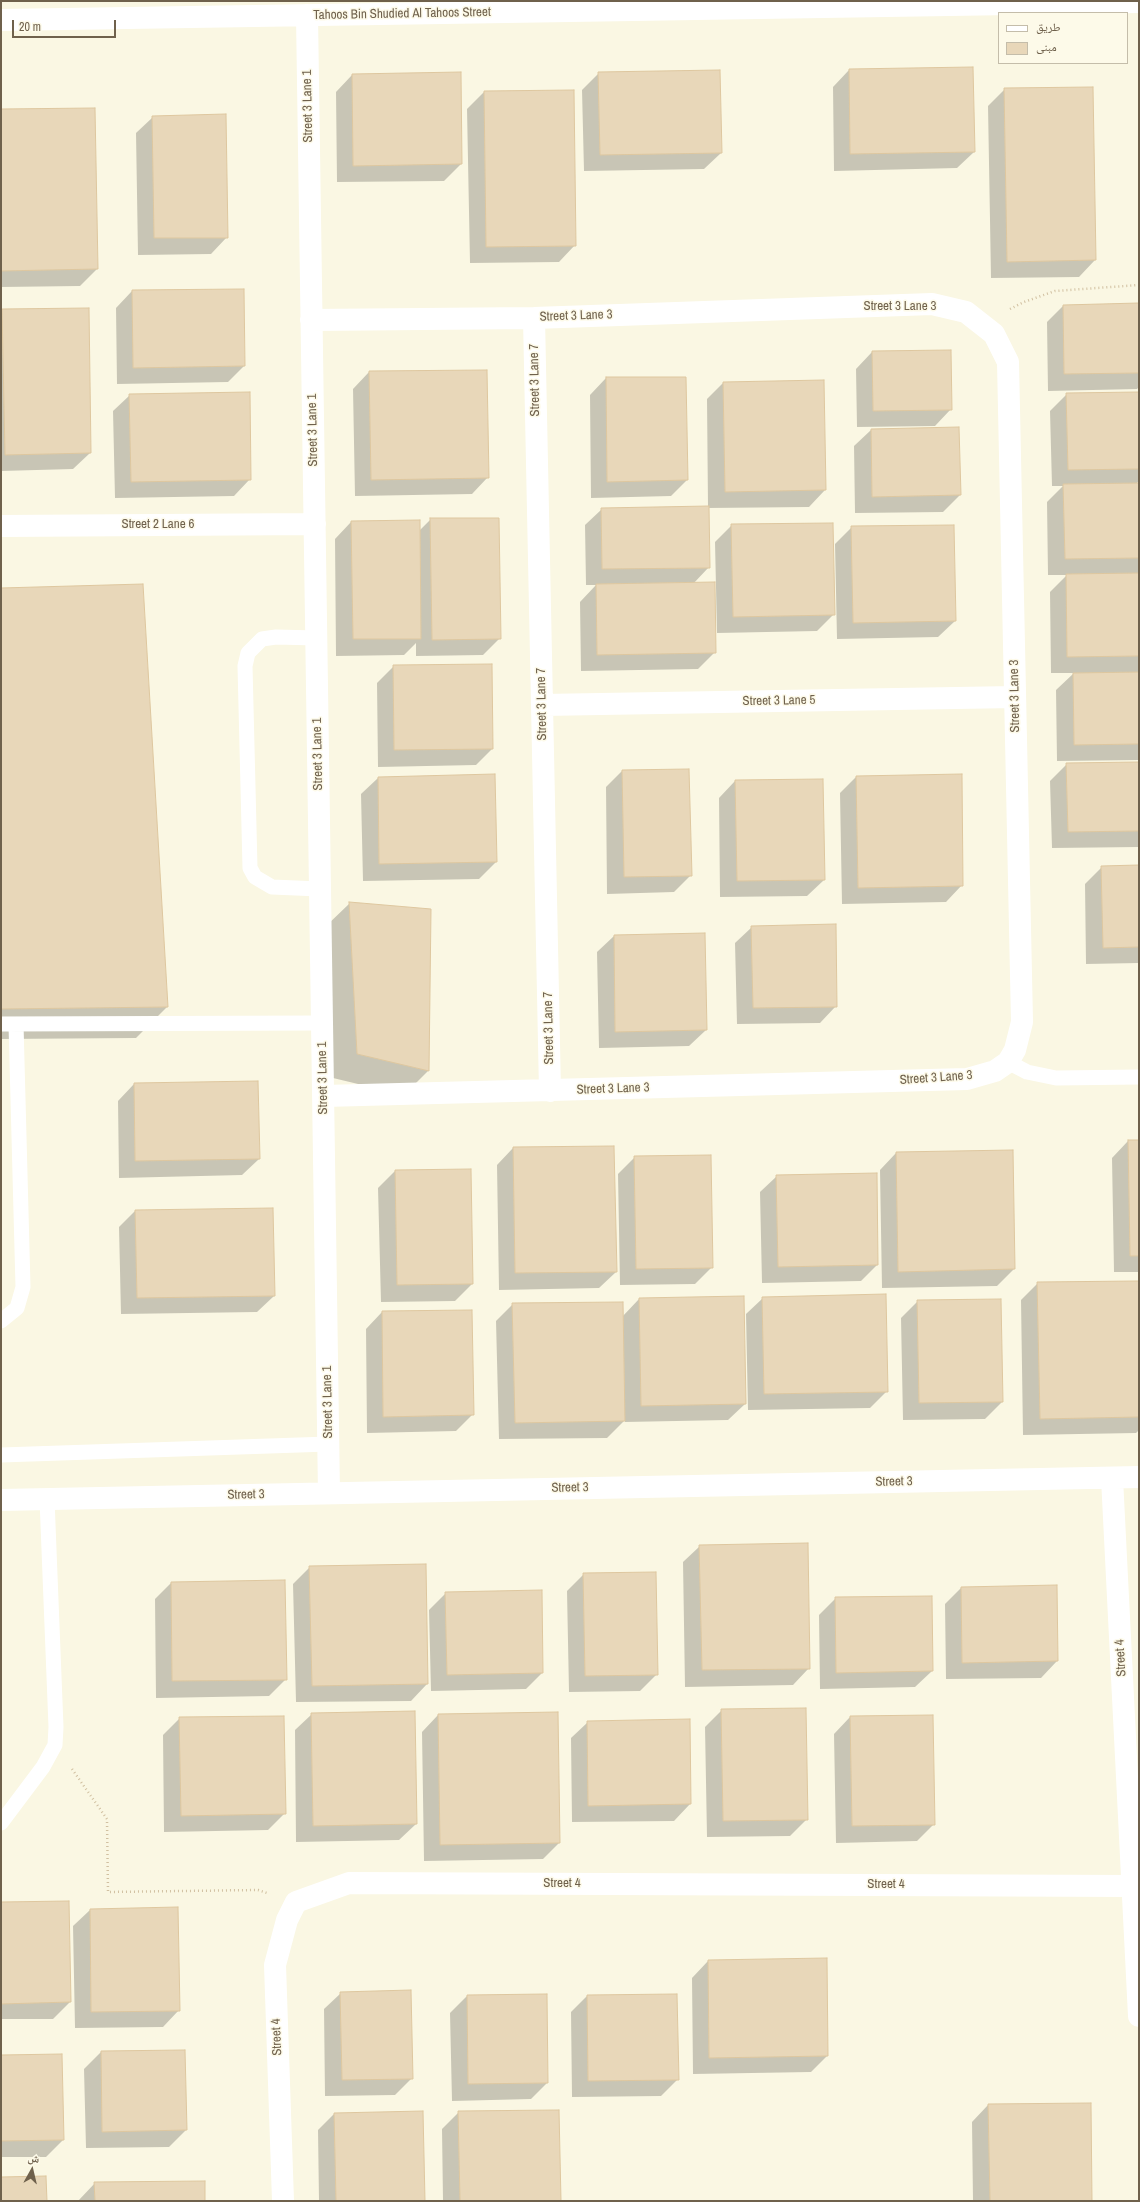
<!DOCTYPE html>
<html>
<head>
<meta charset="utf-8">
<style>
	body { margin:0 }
	#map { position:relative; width:1140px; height:2202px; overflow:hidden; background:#faf7e3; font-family:"Archivo Narrow","Noto Naskh Arabic",sans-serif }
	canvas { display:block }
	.frame { position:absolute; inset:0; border:2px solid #6f614c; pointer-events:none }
	.legend { position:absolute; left:998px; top:12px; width:130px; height:52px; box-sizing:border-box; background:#fdfae9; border:1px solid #c4bdaa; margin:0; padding:5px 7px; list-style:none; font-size:12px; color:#6f614c }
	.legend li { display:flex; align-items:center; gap:8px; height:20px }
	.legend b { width:20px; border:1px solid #c4bdaa }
	.north { position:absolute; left:12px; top:2150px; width:40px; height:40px; -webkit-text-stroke:3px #fdfae9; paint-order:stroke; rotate:8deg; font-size:11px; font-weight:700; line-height:16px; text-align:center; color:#6f614c }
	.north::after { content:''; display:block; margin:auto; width:14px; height:18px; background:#6f614c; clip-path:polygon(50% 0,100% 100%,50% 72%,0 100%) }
	.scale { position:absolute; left:12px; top:20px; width:104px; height:18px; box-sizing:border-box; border:2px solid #6f614c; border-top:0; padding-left:5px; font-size:12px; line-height:14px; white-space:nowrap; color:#6f614c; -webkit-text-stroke:3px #fdfae9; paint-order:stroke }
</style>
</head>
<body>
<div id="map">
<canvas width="1140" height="2202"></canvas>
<div class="frame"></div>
<ul class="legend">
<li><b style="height:5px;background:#fff"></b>طريق</li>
<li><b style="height:11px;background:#e8d7b9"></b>مبنى</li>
</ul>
<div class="north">ش</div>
<div class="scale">20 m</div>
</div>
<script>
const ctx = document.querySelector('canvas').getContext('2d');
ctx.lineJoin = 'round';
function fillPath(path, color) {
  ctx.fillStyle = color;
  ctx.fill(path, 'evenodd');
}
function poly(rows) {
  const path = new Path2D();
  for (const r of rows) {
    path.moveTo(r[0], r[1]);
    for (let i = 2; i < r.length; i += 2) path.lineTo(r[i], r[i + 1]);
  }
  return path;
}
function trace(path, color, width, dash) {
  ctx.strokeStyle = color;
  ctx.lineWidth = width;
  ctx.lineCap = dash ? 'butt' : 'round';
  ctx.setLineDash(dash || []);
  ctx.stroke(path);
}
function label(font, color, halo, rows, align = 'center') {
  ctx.font = font + ' "Archivo Narrow",sans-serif';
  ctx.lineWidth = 3;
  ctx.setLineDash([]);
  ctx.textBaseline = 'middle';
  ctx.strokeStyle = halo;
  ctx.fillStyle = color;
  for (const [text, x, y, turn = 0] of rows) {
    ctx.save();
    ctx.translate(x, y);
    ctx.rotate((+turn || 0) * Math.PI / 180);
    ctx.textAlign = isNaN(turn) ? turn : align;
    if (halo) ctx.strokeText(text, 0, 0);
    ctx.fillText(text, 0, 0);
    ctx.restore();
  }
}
fillPath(poly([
	[849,70,974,152,957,168,834,171,833,87],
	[599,73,721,153,704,169,584,171,582,90],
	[352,75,461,164,444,181,337,182,336,92],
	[1092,88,1095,260,1079,277,991,278,988,106,1005,89],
	[573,91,575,245,559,262,470,263,467,109,484,92],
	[94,109,97,269,80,286,1,287,1,110],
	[153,117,227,237,211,254,138,255,136,133],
	[132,291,244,366,228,382,117,384,116,308],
	[1139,304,1139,387,1137,389,1048,391,1047,322,1063,306],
	[3,310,90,453,73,469,1,471,1,312],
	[872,352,951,409,935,426,857,427,856,369],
	[369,372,488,477,472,494,355,496,353,389],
	[606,378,687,480,671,496,591,498,590,395],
	[723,383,825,490,809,507,708,508,709,567,693,584,715,652,698,669,581,671,580,602,596,585,586,585,585,525,602,509,708,507,707,399],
	[1139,393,1139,481,1136,484,1139,484,1139,760,1057,761,1056,690,1074,673,1051,673,1050,592,1067,575,1048,575,1047,502,1063,486,1052,486,1050,411,1067,394],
	[130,395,250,479,234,496,115,498,113,411],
	[958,428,960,495,943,512,855,513,854,446,871,430],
	[431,519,500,638,483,655,416,656,416,643,404,655,336,656,335,539,351,522,419,531],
	[732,525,834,614,817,631,717,633,715,542],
	[852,527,955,621,938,637,837,639,835,544],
	[1,589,167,1007,136,1038,1,1039],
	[394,666,492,749,476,765,378,767,377,683],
	[1139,763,1139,847,1052,848,1050,781,1067,764],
	[622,771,691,875,674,892,607,894,606,787],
	[494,775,496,862,479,879,363,881,361,794,378,778],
	[856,777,962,885,946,902,842,904,840,793],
	[735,781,824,880,807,896,720,897,719,798],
	[1139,866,1139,963,1086,964,1085,884,1102,867],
	[350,903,430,910,428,1071,404,1095,333,1078,325,927],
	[752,927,836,1006,820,1023,737,1024,735,943],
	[704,934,706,1030,689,1046,599,1048,597,952,614,936],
	[134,1084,259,1159,242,1175,119,1178,118,1101],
	[1128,1141,1139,1141,1139,1272,1114,1272,1112,1158],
	[513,1148,616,1272,599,1288,499,1290,497,1165],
	[896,1153,1014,1269,997,1286,882,1288,880,1170],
	[635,1157,712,1267,695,1284,620,1285,618,1174],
	[395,1171,472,1284,455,1301,381,1302,378,1188],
	[777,1176,877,1265,861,1281,762,1283,760,1192],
	[135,1211,274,1296,257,1312,121,1314,119,1227],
	[1139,1282,1139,1430,1136,1433,1023,1435,1021,1300,1038,1283],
	[763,1298,887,1391,870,1408,748,1410,746,1314],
	[639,1299,745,1404,728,1420,625,1422,625,1420,607,1438,499,1439,496,1321,513,1304,622,1317],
	[1000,1300,1002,1402,985,1419,903,1420,901,1318,918,1301],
	[382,1312,473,1414,456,1431,367,1433,366,1329],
	[700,1546,809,1668,793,1685,685,1687,683,1562],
	[310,1567,427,1684,411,1701,296,1702,293,1584],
	[584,1574,657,1674,640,1691,569,1692,567,1591],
	[171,1583,286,1679,269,1696,156,1698,155,1599],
	[961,1588,1057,1661,1041,1678,946,1679,945,1604],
	[446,1593,542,1673,526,1689,431,1691,429,1610],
	[836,1598,932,1671,915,1687,820,1689,819,1615],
	[722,1710,807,1819,790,1836,707,1837,705,1727],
	[312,1714,416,1824,399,1840,296,1842,295,1730],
	[438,1715,559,1843,543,1859,424,1861,422,1732],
	[850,1717,934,1824,917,1841,836,1843,834,1734],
	[180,1718,285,1813,268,1830,164,1832,163,1735],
	[588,1722,690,1804,674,1821,572,1822,571,1738],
	[68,1902,70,2002,53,2019,1,2019,1,1903],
	[90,1910,179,2010,163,2027,75,2028,73,1926],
	[708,1961,827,2056,811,2072,693,2074,692,1978],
	[341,1993,411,2079,395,2095,325,2096,324,2009],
	[546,1995,547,2083,531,2099,452,2101,450,2013,467,1996],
	[587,1996,678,2079,661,2096,572,2097,571,2012],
	[101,2052,186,2130,169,2147,86,2148,84,2069],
	[1,2056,63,2140,46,2157,1,2157],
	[988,2105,1091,2201,973,2201,972,2122],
	[459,2112,560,2201,443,2201,442,2129],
	[334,2114,424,2201,319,2201,318,2130],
	[95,2183,204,2201,78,2201]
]), '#0003');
const building = poly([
	[973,67,975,152,850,154,849,69,973,67],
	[720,70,722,153,600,155,598,72,720,70],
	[461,72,462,164,353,166,352,74,461,72],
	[1093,87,1096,260,1007,262,1004,88,1093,87],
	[574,90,576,246,486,247,484,91,574,90],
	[95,108,98,269,1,271,1,109,95,108],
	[226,114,228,238,154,238,152,116,226,114],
	[244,289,245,366,133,368,132,290,244,289],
	[1139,303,1139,373,1064,374,1063,305,1139,303],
	[89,308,91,453,5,455,2,309,89,308],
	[951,350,952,410,873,411,872,351,951,350],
	[487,370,489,478,371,480,369,371,487,370],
	[606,377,686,377,688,480,607,482,606,377],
	[824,380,826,490,725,492,723,382,824,380],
	[250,392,251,480,131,482,129,394,250,392],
	[1139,392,1139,469,1068,470,1066,393,1139,392],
	[959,427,961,495,872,497,871,429,959,427],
	[1139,483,1139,558,1065,559,1063,484,1139,483],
	[709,506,710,568,602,569,601,508,709,506],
	[430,518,499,518,501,639,432,640,430,518],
	[420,520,421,639,353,639,351,521,420,520],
	[833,523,835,615,733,617,731,524,833,523],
	[954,525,956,621,853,623,851,526,954,525],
	[1139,573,1139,656,1067,657,1066,574,1139,573],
	[715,582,716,653,597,655,596,584,715,582],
	[143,584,168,1007,1,1009,1,588,143,584],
	[492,664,493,749,394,750,393,665,492,664],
	[1139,672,1139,744,1074,745,1073,673,1139,672],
	[1139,762,1139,831,1068,832,1066,763,1139,762],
	[689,769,692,876,624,877,622,770,689,769],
	[495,774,497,862,379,864,378,777,495,774],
	[962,774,963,886,858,888,856,776,962,774],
	[823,779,825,880,737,881,735,780,823,779],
	[1139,865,1139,947,1103,948,1101,866,1139,865],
	[349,902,431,909,429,1071,357,1054,349,902],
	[836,924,837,1007,753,1008,751,926,836,924],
	[705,933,707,1030,615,1032,614,935,705,933],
	[258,1081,260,1159,135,1161,134,1083,258,1081],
	[1128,1140,1139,1140,1139,1256,1130,1256,1128,1140],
	[614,1146,617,1272,515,1273,513,1147,614,1146],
	[1013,1150,1015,1269,898,1272,896,1152,1013,1150],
	[711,1155,713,1268,636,1269,634,1156,711,1155],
	[471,1169,473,1284,397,1285,395,1170,471,1169],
	[877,1173,878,1265,778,1267,776,1175,877,1173],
	[273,1208,275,1296,137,1298,135,1210,273,1208],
	[1139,1281,1139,1417,1040,1419,1037,1282,1139,1281],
	[886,1294,888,1392,764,1394,762,1297,886,1294],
	[744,1296,746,1404,641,1406,639,1298,744,1296],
	[1001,1299,1003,1402,919,1403,917,1300,1001,1299],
	[623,1302,625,1421,515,1423,512,1303,623,1302],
	[472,1310,474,1415,383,1417,382,1311,472,1310],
	[808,1543,810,1669,702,1670,699,1545,808,1543],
	[426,1564,428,1684,312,1686,309,1566,426,1564],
	[656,1572,658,1675,585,1676,583,1573,656,1572],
	[285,1580,287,1680,172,1681,171,1582,285,1580],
	[1057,1585,1058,1661,962,1663,961,1587,1057,1585],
	[542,1590,543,1673,447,1675,445,1592,542,1590],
	[932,1596,933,1671,836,1673,835,1597,932,1596],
	[806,1708,808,1820,723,1821,721,1709,806,1708],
	[415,1711,417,1824,313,1826,311,1713,415,1711],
	[558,1712,560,1843,440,1845,438,1714,558,1712],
	[933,1715,935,1825,852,1826,850,1716,933,1715],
	[284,1716,286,1814,181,1816,179,1717,284,1716],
	[690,1719,691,1804,588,1806,587,1721,690,1719],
	[69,1901,71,2002,1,2004,1,1902,69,1901],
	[178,1907,180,2011,91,2012,90,1909,178,1907],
	[827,1958,828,2056,709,2058,708,1960,827,1958],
	[411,1990,413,2079,342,2080,340,1992,411,1990],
	[547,1994,548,2083,468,2084,467,1995,547,1994],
	[677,1994,679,2080,588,2081,587,1995,677,1994],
	[185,2050,187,2130,102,2132,101,2051,185,2050],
	[62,2054,64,2140,1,2141,1,2055,62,2054],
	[1091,2103,1092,2201,990,2201,988,2104,1091,2103],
	[559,2110,561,2201,460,2201,458,2111,559,2110],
	[423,2111,425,2201,336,2201,334,2113,423,2111],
	[46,2176,47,2201,1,2201,1,2177,46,2176],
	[205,2181,205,2201,95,2201,94,2182,205,2181]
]);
fillPath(building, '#e8d7b9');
trace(building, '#dec79f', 1);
trace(poly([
	[1010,309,1024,302,1055,291,1139,285],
	[72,1769,107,1819,108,1892,258,1890,267,1893]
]), '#d1c0a1', 2.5, [1, 3]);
trace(poly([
	[317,638,276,637,262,639,248,653,245,666,250,868,255,877,272,887,320,889],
	[1,1024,322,1023],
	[1008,1062,1027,1072,1056,1078,1139,1077],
	[1,1321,17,1308,23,1287,16,1024],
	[1,1455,329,1444],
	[1,1823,43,1767,55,1745,56,1727,47,1499]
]), '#fff', 15);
trace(poly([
	[307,15,329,1493],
	[1,20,1139,2],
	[534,318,550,1091],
	[311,320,534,318,932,304,966,312,994,334,1008,362,1022,1022,1015,1050,1008,1062,995,1071,967,1079,324,1096],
	[1,526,315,524],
	[542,705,1015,697],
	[1112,1478,1139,2016],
	[1,1500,1139,1477],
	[283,2201,275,1965,287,1920,296,1902,349,1883,1134,1886]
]), '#fff', 22);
label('13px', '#6f614c', '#fdfae9', [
	["Tahoos Bin Shudied Al Tahoos Street",402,14,-1],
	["Street 3 Lane 1",308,106,-91],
	["Street 3 Lane 3",900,307],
	["Street 3 Lane 3",576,316,-2],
	["Street 3 Lane 7",535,380,-91],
	["Street 3 Lane 1",313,430,-91],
	["Street 2 Lane 6",158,525],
	["Street 3 Lane 3",1015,696,-91],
	["Street 3 Lane 5",779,701,-1],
	["Street 3 Lane 7",542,704,-91],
	["Street 3 Lane 1",318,754,-91],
	["Street 3 Lane 7",549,1028,-91],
	["Street 3 Lane 1",323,1078,-91],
	["Street 3 Lane 3",936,1078,-4],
	["Street 3 Lane 3",613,1089,-2],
	["Street 3 Lane 1",328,1402,-91],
	["Street 3",894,1482,-1],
	["Street 3",570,1488,-1],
	["Street 3",246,1495,-1],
	["Street 4",1121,1658,-93],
	["Street 4",562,1884],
	["Street 4",886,1885],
	["Street 4",277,2037,-92]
]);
</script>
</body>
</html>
